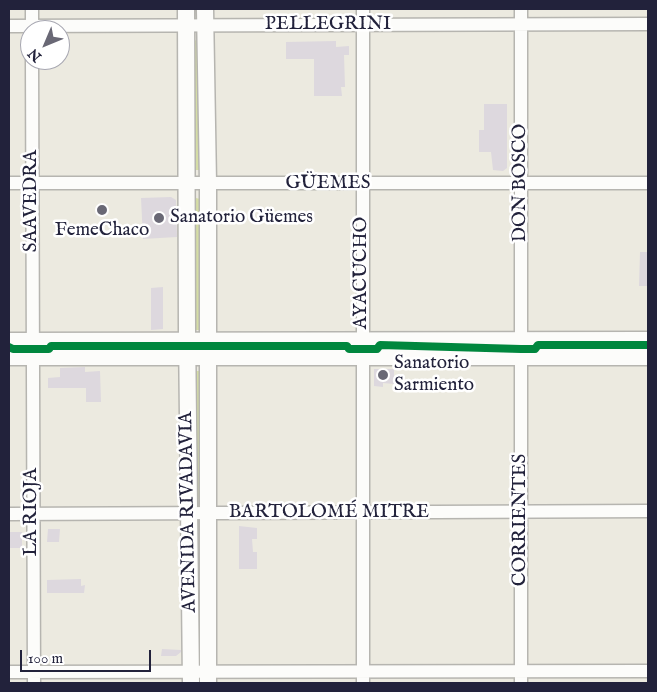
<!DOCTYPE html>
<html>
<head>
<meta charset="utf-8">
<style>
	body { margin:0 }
	#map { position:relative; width:657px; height:692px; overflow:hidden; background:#eceae0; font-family:"IM FELL English",serif }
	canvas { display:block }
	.frame { position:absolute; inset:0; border:10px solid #22223b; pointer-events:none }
	.north { position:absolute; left:20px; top:20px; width:50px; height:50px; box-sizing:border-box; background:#fff; border:1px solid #a7a7b1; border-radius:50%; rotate:225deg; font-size:14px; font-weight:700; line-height:20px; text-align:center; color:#22223b }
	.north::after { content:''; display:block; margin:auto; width:18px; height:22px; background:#696875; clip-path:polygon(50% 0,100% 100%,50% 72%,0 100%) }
	.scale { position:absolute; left:20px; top:650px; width:131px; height:22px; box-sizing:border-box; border:2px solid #22223b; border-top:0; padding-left:6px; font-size:15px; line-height:18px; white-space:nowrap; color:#22223b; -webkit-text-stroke:4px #fff; paint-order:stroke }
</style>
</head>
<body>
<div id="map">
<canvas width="657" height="692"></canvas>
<div class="frame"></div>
<div class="north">N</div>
<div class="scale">100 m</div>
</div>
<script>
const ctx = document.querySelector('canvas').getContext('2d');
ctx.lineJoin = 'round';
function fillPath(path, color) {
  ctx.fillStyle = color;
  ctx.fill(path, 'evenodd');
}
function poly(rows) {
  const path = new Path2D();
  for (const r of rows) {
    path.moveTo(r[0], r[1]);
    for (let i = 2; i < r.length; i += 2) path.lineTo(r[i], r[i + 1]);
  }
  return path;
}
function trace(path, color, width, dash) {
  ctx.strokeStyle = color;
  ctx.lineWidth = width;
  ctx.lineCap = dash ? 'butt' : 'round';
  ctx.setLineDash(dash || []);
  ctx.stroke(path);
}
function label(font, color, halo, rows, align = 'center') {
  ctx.font = font + ' "IM FELL English",serif';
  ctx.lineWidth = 5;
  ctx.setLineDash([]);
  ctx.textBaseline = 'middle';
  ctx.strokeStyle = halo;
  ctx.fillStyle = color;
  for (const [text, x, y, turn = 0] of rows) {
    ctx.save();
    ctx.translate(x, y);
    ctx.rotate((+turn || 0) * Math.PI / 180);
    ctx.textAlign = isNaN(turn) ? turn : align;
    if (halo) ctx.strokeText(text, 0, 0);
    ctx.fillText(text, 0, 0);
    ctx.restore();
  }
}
fillPath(poly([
	[192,40,201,41,200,170,196,170,193,167],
	[192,197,200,199,202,329,200,330,194,330],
	[196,371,200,371,201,499,195,499,194,374],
	[197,528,202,528,200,659,196,659]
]), '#d5dda5');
fillPath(poly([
	[336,41,336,47,349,46,349,55,344,55,345,87,341,87,342,96,314,96,314,59,286,59,286,42],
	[484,104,507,104,507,168,503,171,493,170,491,152,479,152,479,130,484,130],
	[171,197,176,200,177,237,143,239,141,198],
	[640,252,648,252,648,286,639,286],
	[163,287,163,329,151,330,151,288],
	[85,367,85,372,100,371,101,402,86,402,86,388,48,388,48,378,60,377,60,368],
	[374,369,394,369,394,384,383,383,383,387,374,386],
	[239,526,257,528,257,539,252,539,253,552,257,552,257,569,239,569],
	[48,529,60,529,59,542,47,542],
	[10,532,22,532,22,548,10,548],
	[81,579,81,586,85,585,84,593,47,593,47,580],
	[162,649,181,650,181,652,176,656,161,656]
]), '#ddd8de');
const minor = poly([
	[363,9,363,683],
	[521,9,521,683],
	[9,26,648,24],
	[32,30,32,9],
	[32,60,34,683],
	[9,183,648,183],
	[9,514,648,511],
	[9,672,648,671]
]);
const major = poly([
	[186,9,187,331,191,683],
	[205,9,208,183,208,683],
	[9,341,648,340],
	[9,357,648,357]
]);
trace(minor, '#b6b5b0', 15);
trace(major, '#b6b5b0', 19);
trace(minor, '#fcfcfa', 12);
trace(major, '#fcfcfa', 16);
trace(poly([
	[9,347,13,349,49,349,51,346,347,346,349,349,377,349,380,345,521,349,535,349,538,345,648,345]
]), '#00873e', 8);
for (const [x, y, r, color] of [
	[102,210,6,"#696875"],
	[159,218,6,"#696875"],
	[383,375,6,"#696875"]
]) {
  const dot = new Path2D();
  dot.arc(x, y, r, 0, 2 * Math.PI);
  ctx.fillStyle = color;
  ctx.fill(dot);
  trace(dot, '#fff', 2);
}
label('19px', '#22223b', '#fff', [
	["PELLEGRINI",328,25],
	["DON BOSCO",521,183,-90],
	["GÜEMES",328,184],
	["SAAVEDRA",32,201,-90],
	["AYACUCHO",362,273,-90],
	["LA RIOJA",32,512,-90],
	["AVENIDA RIVADAVIA",189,512,-91],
	["BARTOLOMÉ MITRE",329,513],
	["CORRIENTES",521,520,-90]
]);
label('19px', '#22223b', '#fff', [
	["Sanatorio Güemes",170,218],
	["FemeChaco",102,231,"center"],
	["Sanatorio",394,364],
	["Sarmiento",394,386]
], 'left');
</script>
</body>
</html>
